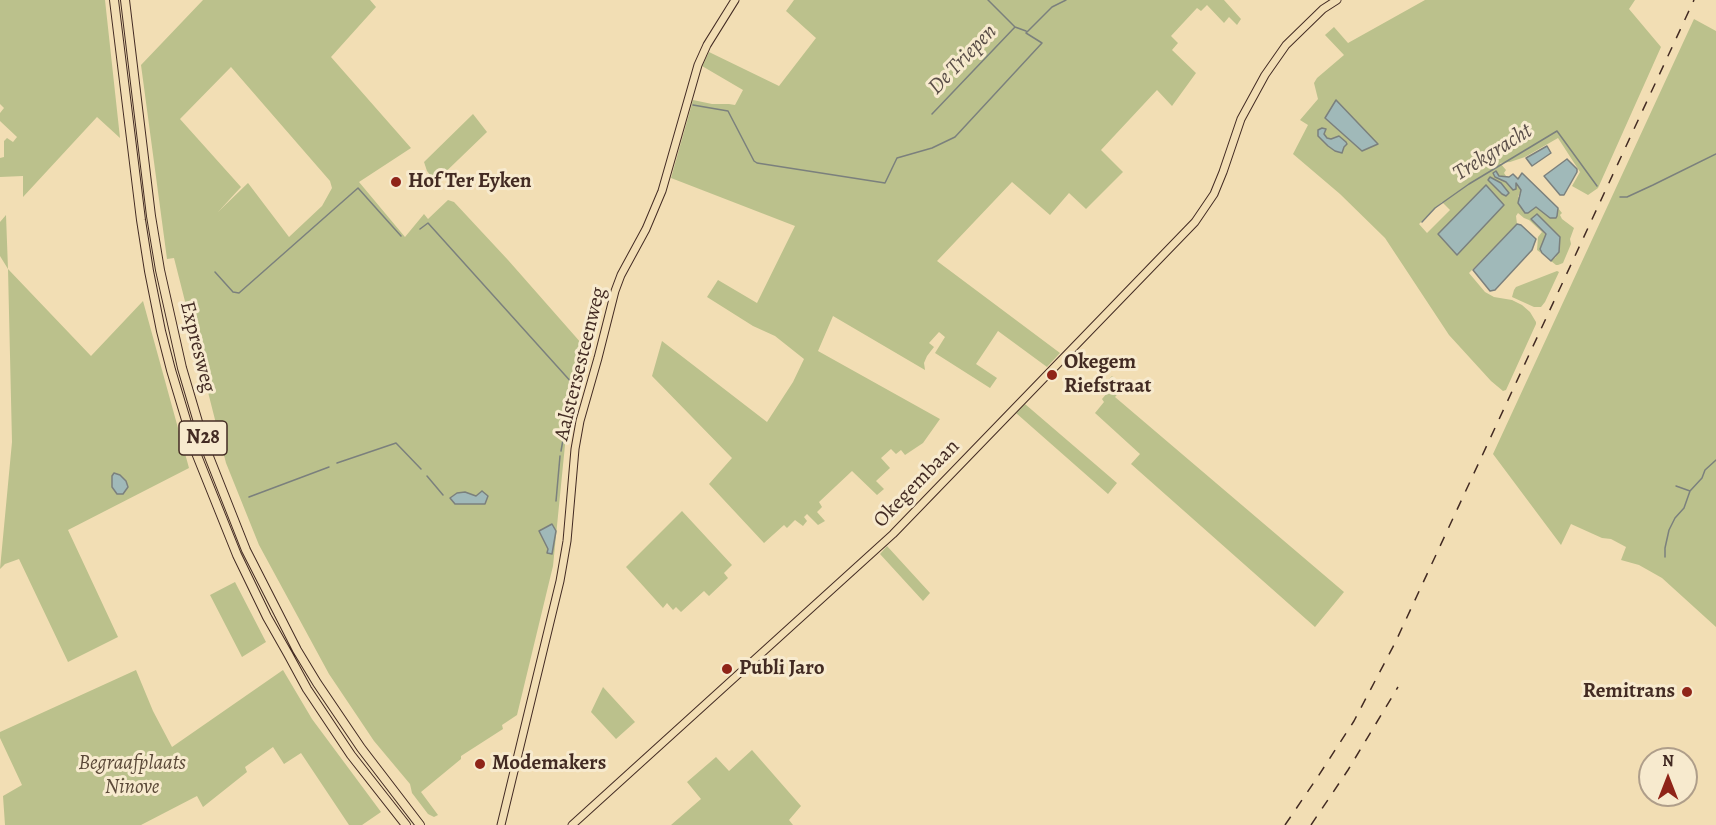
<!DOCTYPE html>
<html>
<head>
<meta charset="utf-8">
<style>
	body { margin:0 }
	#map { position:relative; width:1716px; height:825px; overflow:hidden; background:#f2deb4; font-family:Alegreya,serif }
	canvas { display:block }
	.north { position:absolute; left:1638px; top:747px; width:60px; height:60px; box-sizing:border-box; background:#f7eace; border:2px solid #af9e8a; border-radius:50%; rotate:0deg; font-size:16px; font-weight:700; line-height:24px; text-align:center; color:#432b23 }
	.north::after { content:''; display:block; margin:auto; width:21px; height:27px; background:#8f2418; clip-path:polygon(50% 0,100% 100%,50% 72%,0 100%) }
</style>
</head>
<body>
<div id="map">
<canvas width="1716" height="825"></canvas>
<div class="north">N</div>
</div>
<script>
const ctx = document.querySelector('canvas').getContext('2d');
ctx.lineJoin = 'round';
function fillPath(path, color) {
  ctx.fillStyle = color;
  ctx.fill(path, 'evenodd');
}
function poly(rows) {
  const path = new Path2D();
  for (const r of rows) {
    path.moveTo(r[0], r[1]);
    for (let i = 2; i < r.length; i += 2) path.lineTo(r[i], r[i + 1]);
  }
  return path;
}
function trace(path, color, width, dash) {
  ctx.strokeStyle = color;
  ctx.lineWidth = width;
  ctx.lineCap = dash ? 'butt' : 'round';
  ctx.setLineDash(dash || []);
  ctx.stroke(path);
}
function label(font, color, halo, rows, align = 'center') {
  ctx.font = font + ' Alegreya,serif';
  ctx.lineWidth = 6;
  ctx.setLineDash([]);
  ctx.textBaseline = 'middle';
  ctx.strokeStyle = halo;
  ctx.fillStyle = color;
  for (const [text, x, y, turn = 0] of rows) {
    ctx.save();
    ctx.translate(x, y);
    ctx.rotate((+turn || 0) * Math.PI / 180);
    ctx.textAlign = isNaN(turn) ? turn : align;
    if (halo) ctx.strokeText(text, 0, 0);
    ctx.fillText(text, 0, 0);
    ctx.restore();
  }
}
fillPath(poly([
	[0,0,105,0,120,138,97,117,23,197,23,176,0,177,0,158,4,157,4,141,7,138,13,142,17,137,0,121,0,113,4,108,0,104],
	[203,0,370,0,376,7,331,57,411,148,359,182,405,237,424,214,428,219,448,200,454,202,508,260,589,352,568,428,565,445,553,566,517,715,502,725,503,729,461,756,461,759,421,792,438,815,434,817,428,814,412,793,410,784,374,741,329,674,259,545,226,463,174,258,167,259,141,65],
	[231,67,330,181,332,188,322,206,289,237,248,183,218,212,241,187,180,119],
	[794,0,1224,0,1241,19,1237,25,1229,17,1224,23,1207,5,1201,11,1197,8,1171,36,1178,43,1172,50,1196,73,1172,106,1157,90,1101,150,1123,172,1086,209,1069,193,1050,215,1012,182,937,261,1060,353,1047,367,998,331,976,364,997,378,990,388,935,353,945,337,939,332,929,343,934,347,927,356,924,363,925,370,833,316,818,351,940,419,923,443,905,455,901,450,896,454,891,449,881,458,890,468,876,481,884,489,877,495,852,471,819,502,822,507,817,512,825,521,818,525,807,514,804,517,807,521,803,526,795,520,787,528,784,525,764,543,709,484,732,458,652,376,662,341,767,422,793,382,804,359,775,336,753,326,707,297,718,280,757,303,795,226,671,178,693,100,712,104,729,104,735,105,743,90,702,66,709,52,779,86,816,38,786,11],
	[1425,0,1635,0,1629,9,1661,47,1598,188,1588,195,1572,186,1580,172,1558,138,1525,157,1510,162,1500,163,1506,170,1504,173,1506,176,1499,176,1498,178,1506,182,1513,190,1515,182,1521,190,1518,197,1534,208,1538,207,1540,210,1557,213,1558,208,1562,213,1560,215,1562,219,1574,228,1570,239,1571,244,1563,263,1558,265,1556,265,1551,261,1556,257,1560,237,1531,219,1546,235,1540,249,1541,253,1537,250,1538,237,1542,232,1529,220,1524,218,1518,213,1516,216,1517,224,1469,273,1485,292,1494,297,1512,300,1522,305,1530,312,1536,322,1536,324,1506,390,1503,391,1491,381,1449,335,1385,238,1340,194,1293,154,1308,125,1300,120,1318,99,1314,83,1317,78,1344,55,1325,35,1334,27,1348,43],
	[1486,186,1503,205,1457,254,1438,234],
	[1442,202,1450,210,1427,233,1419,224],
	[1694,19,1716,31,1716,627,1662,578,1639,565,1621,560,1626,547,1611,539,1602,538,1571,524,1561,545,1493,454],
	[473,114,487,132,431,186,428,185,426,180,431,176,427,171,424,162],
	[6,215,8,269,91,356,143,301,189,468,68,530,118,637,68,662,19,559,5,564,0,569,12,442,8,269,0,256,0,222],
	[1557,271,1559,272,1545,302,1541,307,1534,307,1512,297,1514,290,1516,287],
	[1112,376,1124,387,1115,397,1344,592,1315,627,1131,464,1140,454,1095,413,1104,402,1102,399,1108,392,1102,386],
	[1025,404,1117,483,1108,494,1016,413],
	[682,511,732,565,724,573,728,578,709,596,704,591,681,612,676,607,673,610,667,603,663,608,626,567],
	[887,546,930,593,923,601,880,554],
	[235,582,266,642,242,657,210,595],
	[136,670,153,711,172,747,283,670,312,719,381,812,362,825,349,825,301,753,284,764,273,747,245,767,247,772,203,807,197,796,141,825,5,825,3,796,22,785,0,738,0,732],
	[603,687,635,722,616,739,591,712],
	[752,750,801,806,789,820,793,825,671,825,701,799,687,782,716,757,729,771]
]), '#bbc18c');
const water = poly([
	[1336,100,1378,144,1362,151,1325,118,1336,100],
	[1322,128,1326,129,1324,134,1327,138,1331,139,1339,136,1346,142,1347,144,1344,147,1342,153,1335,151,1328,146,1318,136,1318,130,1322,128],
	[1547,146,1551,153,1532,166,1526,158,1547,146],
	[1567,159,1577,169,1577,172,1564,195,1560,195,1544,176,1567,159],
	[1496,171,1499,176,1509,177,1513,174,1518,179,1522,173,1558,208,1557,216,1556,218,1550,218,1536,207,1528,213,1525,213,1518,203,1521,190,1516,183,1516,189,1513,190,1506,182,1495,177,1493,173,1496,171],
	[1490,177,1501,183,1509,193,1506,196,1502,194,1488,180,1490,177],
	[1486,185,1504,205,1457,255,1438,234,1486,185],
	[1537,214,1560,237,1559,252,1551,261,1542,253,1540,249,1546,234,1531,219,1537,214],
	[1517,224,1521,225,1536,239,1532,250,1495,290,1490,291,1473,270,1517,224],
	[114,473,120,475,126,481,128,487,123,494,117,494,112,487,112,476,114,473],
	[482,491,488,496,485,504,455,504,450,498,457,493,465,492,476,496,482,491],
	[552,524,556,531,552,554,547,553,548,549,539,531,552,524]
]);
fillPath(water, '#a0b9b9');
trace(water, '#7b807d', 1.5);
trace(poly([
	[988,0,1015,27,1026,31],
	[693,105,728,111,754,161,757,163,885,183,897,158,932,148,955,137,1042,43,1026,33,1052,7,1066,0],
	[932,114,1015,27],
	[1620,197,1627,197,1653,185,1716,154],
	[1422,222,1435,208,1469,184,1557,131,1597,186],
	[420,229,428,223,573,384],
	[215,272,233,292,239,293,358,188,401,236],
	[561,451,568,412],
	[337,463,396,443,421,469],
	[427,476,443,495],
	[1676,486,1690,491,1702,478,1705,470,1716,460],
	[249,497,329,467],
	[556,501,560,456],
	[1665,557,1665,548,1669,530,1675,518,1684,508,1690,491]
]), '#7b807d', 1.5);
const major = poly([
	[501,825,560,581,567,541,575,449,580,421,598,358,615,291,621,275,646,229,662,191,698,65,707,45,735,0],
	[572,825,893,534,1195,222,1214,194,1223,172,1241,119,1265,75,1286,45,1323,9,1337,0]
]);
const highway = poly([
	[114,0,141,220,149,271,161,331,171,370,196,453,237,555,267,617,288,654,307,689,351,755,406,825],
	[125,0,151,216,160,270,182,368,206,449,246,550,297,650,317,683,361,748,420,825]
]);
trace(major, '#432b23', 9);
trace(highway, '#432b23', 10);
trace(major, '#f2deb4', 7);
trace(highway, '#f2deb4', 8);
trace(poly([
	[1285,825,1317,778,1354,721,1395,643,1694,0],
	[1311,825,1348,770,1398,687]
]), '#432b23', 1.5, [10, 10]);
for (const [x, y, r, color] of [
	[396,182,6,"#8f2418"],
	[1052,375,6,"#8f2418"],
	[727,669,6,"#8f2418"],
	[1687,692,6,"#8f2418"],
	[480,764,6,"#8f2418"]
]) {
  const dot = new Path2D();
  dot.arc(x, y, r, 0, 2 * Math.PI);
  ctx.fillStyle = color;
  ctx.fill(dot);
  trace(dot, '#f7eace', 2);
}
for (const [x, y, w] of [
	[203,438,48]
]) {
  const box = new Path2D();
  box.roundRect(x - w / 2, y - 17, w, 34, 4.5);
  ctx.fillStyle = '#f7eace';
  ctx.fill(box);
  trace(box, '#432b23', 1.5);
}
label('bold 20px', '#432b23', null, [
	["N28",203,438]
]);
label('bold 21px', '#432b23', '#f7eace', [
	["Hof Ter Eyken",408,182],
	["Okegem",1064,363],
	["Riefstraat",1064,387],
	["Publi Jaro",739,669],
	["Remitrans",1675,692,"right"],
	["Modemakers",492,764]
], 'left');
label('21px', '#432b23', '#f7eace', [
	["Expresweg",197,347,76],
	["Aalstersesteenweg",581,364,-76],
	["Okegembaan",917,484,-46]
]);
label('italic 21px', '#5b4938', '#f7eace', [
	["Begraafplaats",132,764],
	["Ninove",132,788]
]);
label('italic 22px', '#5a4e48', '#f7eace', [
	["De Triepen",963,60,-46],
	["Trekgracht",1493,153,-32]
]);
</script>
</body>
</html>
